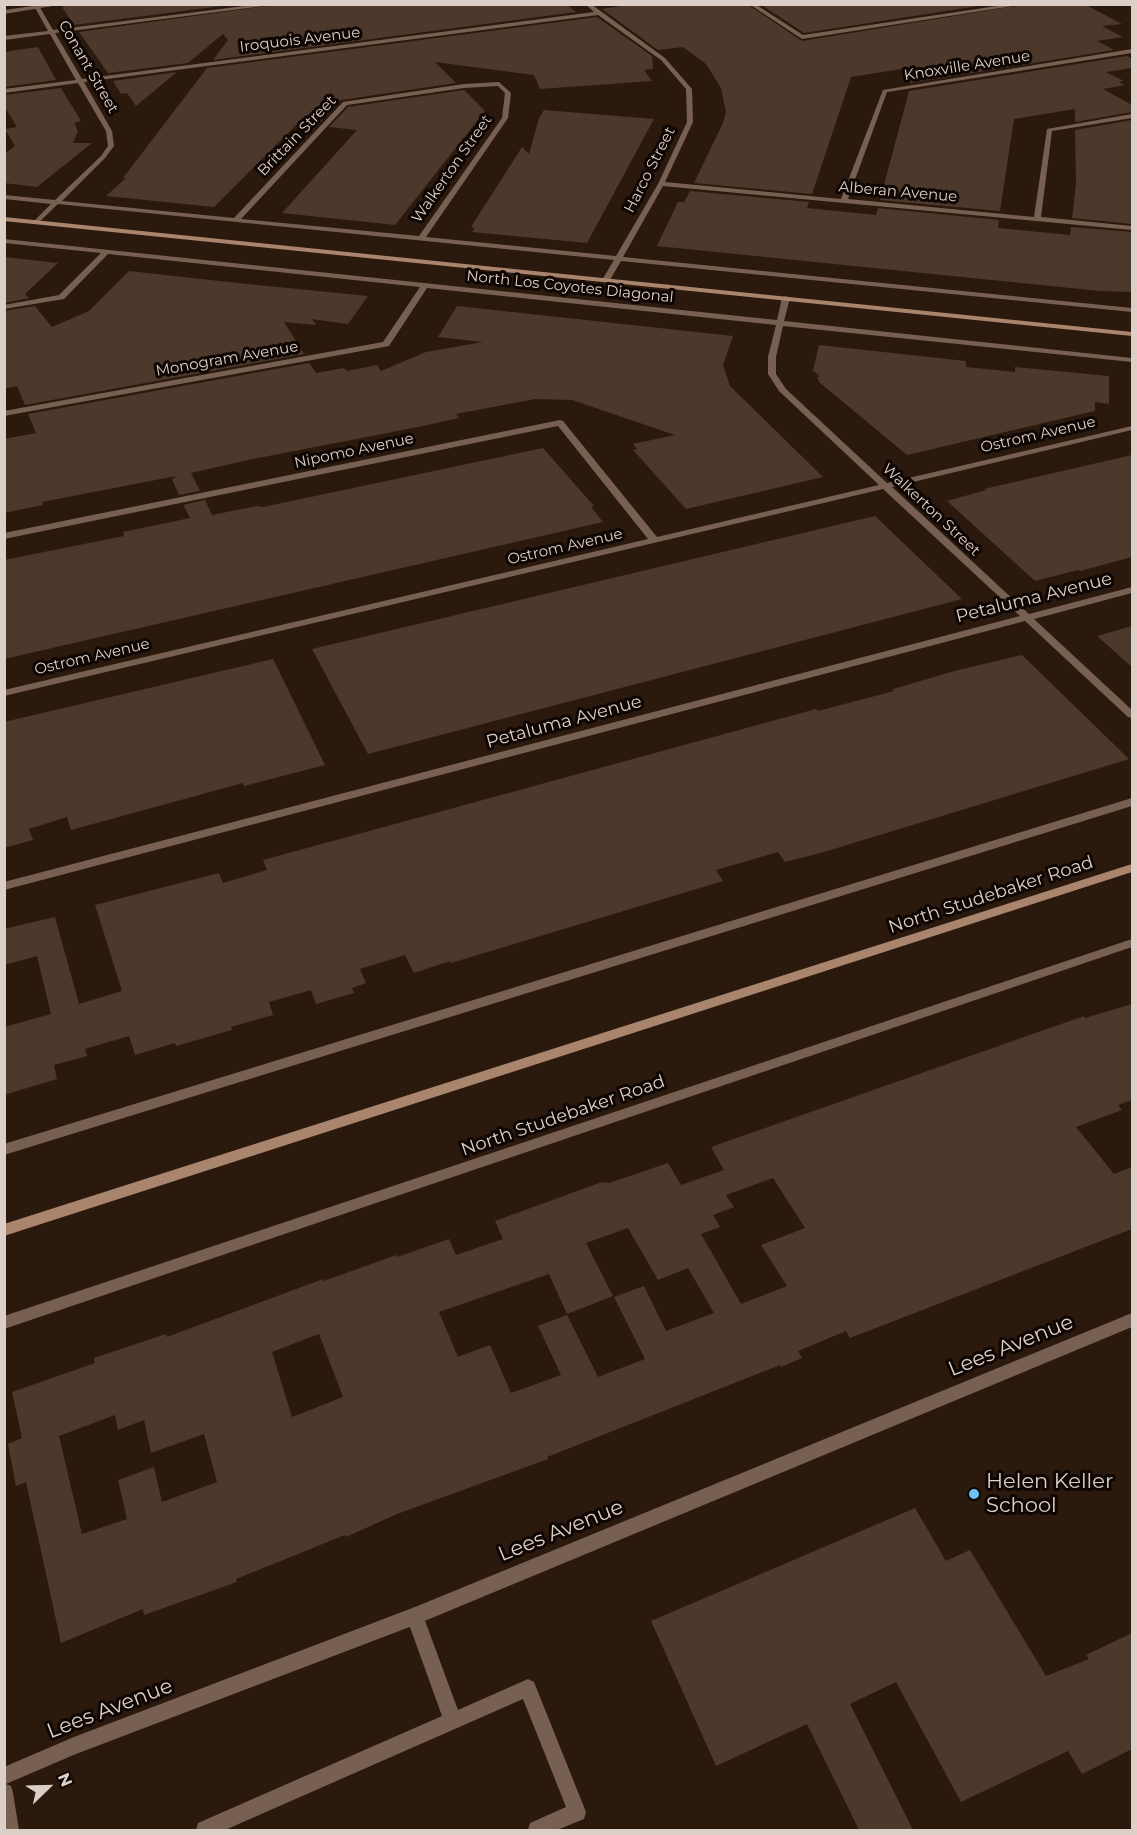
<!DOCTYPE html>
<html>
<head>
<meta charset="utf-8">
<style>
	body { margin:0 }
	#map { position:relative; width:1137px; height:1835px; overflow:hidden; background:#2b190d; font-family:Montserrat,sans-serif }
	canvas { display:block }
	.frame { position:absolute; inset:0; border:6px solid #dccfc7; pointer-events:none }
	.north { position:absolute; left:18px; top:1757px; width:60px; height:60px; -webkit-text-stroke:4px #0e0603; paint-order:stroke; rotate:67deg; font-size:16px; font-weight:700; line-height:24px; text-align:center; color:#dccfc7 }
	.north::after { content:''; display:block; margin:auto; width:21px; height:27px; background:#dccfc7; clip-path:polygon(50% 0,100% 100%,50% 72%,0 100%) }
</style>
</head>
<body>
<div id="map">
<canvas width="1137" height="1835"></canvas>
<div class="frame"></div>
<div class="north">N</div>
</div>
<script>
const ctx = document.querySelector('canvas').getContext('2d');
ctx.lineJoin = 'round';
function fillPath(path, color) {
  ctx.fillStyle = color;
  ctx.fill(path, 'evenodd');
}
function poly(rows) {
  const path = new Path2D();
  for (const r of rows) {
    path.moveTo(r[0], r[1]);
    for (let i = 2; i < r.length; i += 2) path.lineTo(r[i], r[i + 1]);
  }
  return path;
}
function trace(path, color, width, dash) {
  ctx.strokeStyle = color;
  ctx.lineWidth = width;
  ctx.lineCap = dash ? 'butt' : 'round';
  ctx.setLineDash(dash || []);
  ctx.stroke(path);
}
function label(font, color, halo, rows, align = 'center') {
  ctx.font = font + ' Montserrat,sans-serif';
  ctx.lineWidth = 6;
  ctx.setLineDash([]);
  ctx.textBaseline = 'middle';
  ctx.strokeStyle = halo;
  ctx.fillStyle = color;
  for (const [text, x, y, turn = 0] of rows) {
    ctx.save();
    ctx.translate(x, y);
    ctx.rotate((+turn || 0) * Math.PI / 180);
    ctx.textAlign = isNaN(turn) ? turn : align;
    if (halo) ctx.strokeText(text, 0, 0);
    ctx.fillText(text, 0, 0);
    ctx.restore();
  }
}
fillPath(poly([
	[67,4,238,4,74,25,62,7],
	[281,4,566,4,576,12,213,60,228,40,223,34,188,63,108,73,79,32],
	[634,4,747,4,802,41,1028,4,1084,4,1122,24,1102,26,1123,37,1097,41,1114,50,910,83,914,67,851,77,812,194,694,183,723,123,726,112,721,88,706,64,683,47,658,50,602,9],
	[760,4,991,4,804,33],
	[597,17,652,56,653,69,644,70,652,81,540,89,534,75,435,62,456,83,341,100,317,126,296,125,214,207,106,196,126,178,123,178,207,68],
	[38,47,56,80,4,87,4,52],
	[1127,56,1132,59,1132,68,1106,72,1124,81,1119,82,1125,85,1103,89,1132,105,1132,112,1075,122,1075,109,1014,119,1000,211,880,200,909,91],
	[177,72,136,106,127,93,121,94,113,81],
	[61,88,81,121,74,123,78,131,73,143,92,143,37,187,4,183,4,154,15,146,5,129,17,127,4,106,4,95],
	[464,90,485,111,395,225,282,213,357,130,329,127,348,107],
	[544,110,654,119,587,243,472,232,475,228,471,227,522,147,529,154,539,118],
	[1132,120,1132,224,1072,218,1076,184,1075,130],
	[690,191,809,202,807,208,876,215,878,208,999,220,998,228,1070,235,1071,227,1132,232,1132,292,1100,291,657,246,678,202,684,202],
	[4,257,58,263,25,294,29,298,4,303],
	[129,271,247,284,368,296,348,324,312,319,316,325,284,322,304,354,25,405,17,386,4,389,4,311,35,306,52,327,89,311],
	[457,306,733,336,723,365,730,386,823,477,686,509,633,450,637,449,633,444,675,435,572,400,535,399,456,414,459,418,418,427,248,460,191,473,200,491,179,495,172,479,177,476,171,477,42,502,43,505,4,513,4,439,36,433,28,414,309,363,316,373,344,368,347,371,377,365,381,371,426,352,483,342,438,337],
	[819,345,966,361,966,367,1015,372,1015,367,1109,376,1109,404,1095,402,1095,411,907,455,819,382,817,377,820,377,813,370],
	[543,448,594,506,591,507,603,522,4,659,4,560,124,536,123,532,190,518,183,505,205,500,212,515,257,506,263,507],
	[1132,455,1132,557,1080,571,1078,570,1035,581,947,501,986,490,984,489],
	[875,516,962,599,368,754,312,649],
	[1132,626,1132,667,1097,636],
	[1022,655,1129,759,824,852,785,862,778,852,716,870,723,881,451,963,450,961,414,973,405,955,360,969,366,983,352,988,354,993,316,1004,311,990,269,1002,273,1015,231,1027,232,1030,176,1046,175,1043,135,1055,129,1036,85,1049,87,1056,54,1065,57,1079,4,1095,4,1027,51,1014,37,956,4,965,4,929,55,917,79,1004,122,991,95,905,219,873,223,883,267,870,263,860,816,709,818,711,894,691,893,689,958,670],
	[273,659,325,765,244,786,243,783,71,830,67,817,29,829,33,840,4,848,4,722],
	[1132,1004,1132,1100,1118,1105,1122,1110,1076,1127,1114,1174,1132,1167,1132,1229,850,1338,846,1331,798,1351,802,1358,781,1367,780,1365,547,1457,548,1459,397,1514,346,1537,345,1535,236,1579,237,1582,144,1615,143,1609,61,1643,26,1482,16,1486,8,1444,22,1438,12,1392,95,1363,94,1358,166,1334,167,1337,323,1279,324,1281,396,1255,397,1257,449,1239,456,1255,503,1239,495,1221,602,1182,609,1183,668,1163,681,1185,724,1170,711,1147,1084,1016,1085,1018],
	[773,1178,805,1228,761,1245,787,1286,741,1304,701,1234,720,1227,713,1215,734,1207,726,1195],
	[628,1228,658,1280,688,1268,714,1313,666,1331,644,1286,614,1297,645,1359,598,1377,567,1315,538,1326,561,1375,511,1393,490,1345,458,1357,439,1312,549,1274,567,1314,613,1296,586,1243],
	[319,1334,343,1397,292,1417,272,1352],
	[115,1415,118,1430,144,1420,151,1453,204,1434,217,1482,162,1502,154,1467,118,1480,127,1519,82,1534,59,1436],
	[915,1508,946,1561,970,1550,1046,1676,1089,1659,1086,1655,1132,1633,1132,1749,1082,1774,1068,1751,961,1802,896,1682,850,1704,913,1830,859,1830,807,1724,716,1766,651,1621]
]), '#4d392c');
fillPath(poly([
	[48,4,65,4,4,14,4,10,48,4],
	[415,1607,421,1610,458,1710,528,1679,534,1682,586,1812,584,1819,557,1830,528,1830,530,1823,566,1807,523,1699,225,1830,196,1830,198,1823,442,1716,406,1616,409,1610,415,1607]
]), '#776051');
fillPath(poly([
	[33,4,38,4,53,30,260,4,279,4,55,33,82,79,594,12,585,4,591,4,665,58,692,89,693,122,665,182,841,199,883,90,1132,49,1132,53,887,92,848,199,1034,217,1047,129,1132,114,1132,118,1052,131,1041,217,1132,226,1132,230,663,186,623,257,1132,308,1132,312,621,261,610,280,606,282,602,280,614,260,58,204,38,223,34,223,34,221,51,204,4,199,4,195,55,200,101,156,108,146,106,131,78,83,4,93,4,89,76,80,50,34,4,40,4,36,48,31,33,4],
	[598,15,661,60,686,89,687,122,658,184,616,256,426,237,508,118,511,93,499,82,464,84,343,102,234,218,62,201,105,158,114,146,112,131,84,82,598,15],
	[498,86,505,93,502,118,419,236,241,219,347,105,464,88,498,86],
	[749,4,755,4,803,35,1010,4,1026,4,802,39,749,4],
	[4,239,777,320,782,298,786,296,790,298,784,321,1132,358,1132,362,783,326,776,357,776,374,786,389,887,483,1132,426,1132,430,892,487,1029,614,1132,587,1132,593,1034,619,1132,710,1132,718,1128,717,1025,621,4,890,4,882,1020,616,883,489,4,696,4,690,648,539,558,426,4,539,4,533,560,420,563,421,657,537,879,485,779,391,768,374,768,357,776,325,427,288,389,346,4,416,4,411,383,342,420,287,108,254,64,299,4,309,4,305,59,295,101,253,4,243,4,239],
	[1132,798,1132,806,4,1155,4,1144,1132,798],
	[1132,939,1132,947,4,1329,4,1316,1132,939],
	[1132,1313,1132,1327,415,1625,76,1754,6,1784,11,1786,13,1793,19,1830,4,1830,4,1767,74,1737,415,1607,1132,1313]
]), '#776051');
fillPath(poly([
	[4,217,1132,332,1132,336,4,221,4,217],
	[1132,864,1132,872,4,1236,4,1224,1132,864]
]), '#aa856d');
for (const [x, y, r, color] of [
	[974,1494,6,"#6cc3f2"]
]) {
  const dot = new Path2D();
  dot.arc(x, y, r, 0, 2 * Math.PI);
  ctx.fillStyle = color;
  ctx.fill(dot);
  trace(dot, '#0e0603', 2);
}
label('15px', '#dccfc7', '#0e0603', [
	["Iroquois Avenue",300,40,-7],
	["Knoxville Avenue",967,66,-9],
	["Conant Street",88,67,60],
	["Brittain Street",297,136,-46],
	["Walkerton Street",452,169,-55],
	["Harco Street",650,170,-63],
	["Alberan Avenue",898,192,5],
	["North Los Coyotes Diagonal",570,287,6],
	["Monogram Avenue",227,359,-10],
	["Ostrom Avenue",1038,435,-13],
	["Nipomo Avenue",354,451,-12],
	["Walkerton Street",931,510,43],
	["Ostrom Avenue",565,547,-13],
	["Ostrom Avenue",92,657,-13]
]);
label('18px', '#dccfc7', '#0e0603', [
	["Petaluma Avenue",1034,598,-14],
	["Petaluma Avenue",564,722,-15],
	["North Studebaker Road",991,895,-18],
	["North Studebaker Road",563,1116,-19]
]);
label('21px', '#dccfc7', '#0e0603', [
	["Lees Avenue",1011,1346,-22],
	["Lees Avenue",561,1531,-22],
	["Lees Avenue",110,1709,-21]
]);
label('21px', '#dccfc7', '#0e0603', [
	["Helen Keller",986,1482],
	["School",986,1506]
], 'left');
</script>
</body>
</html>
